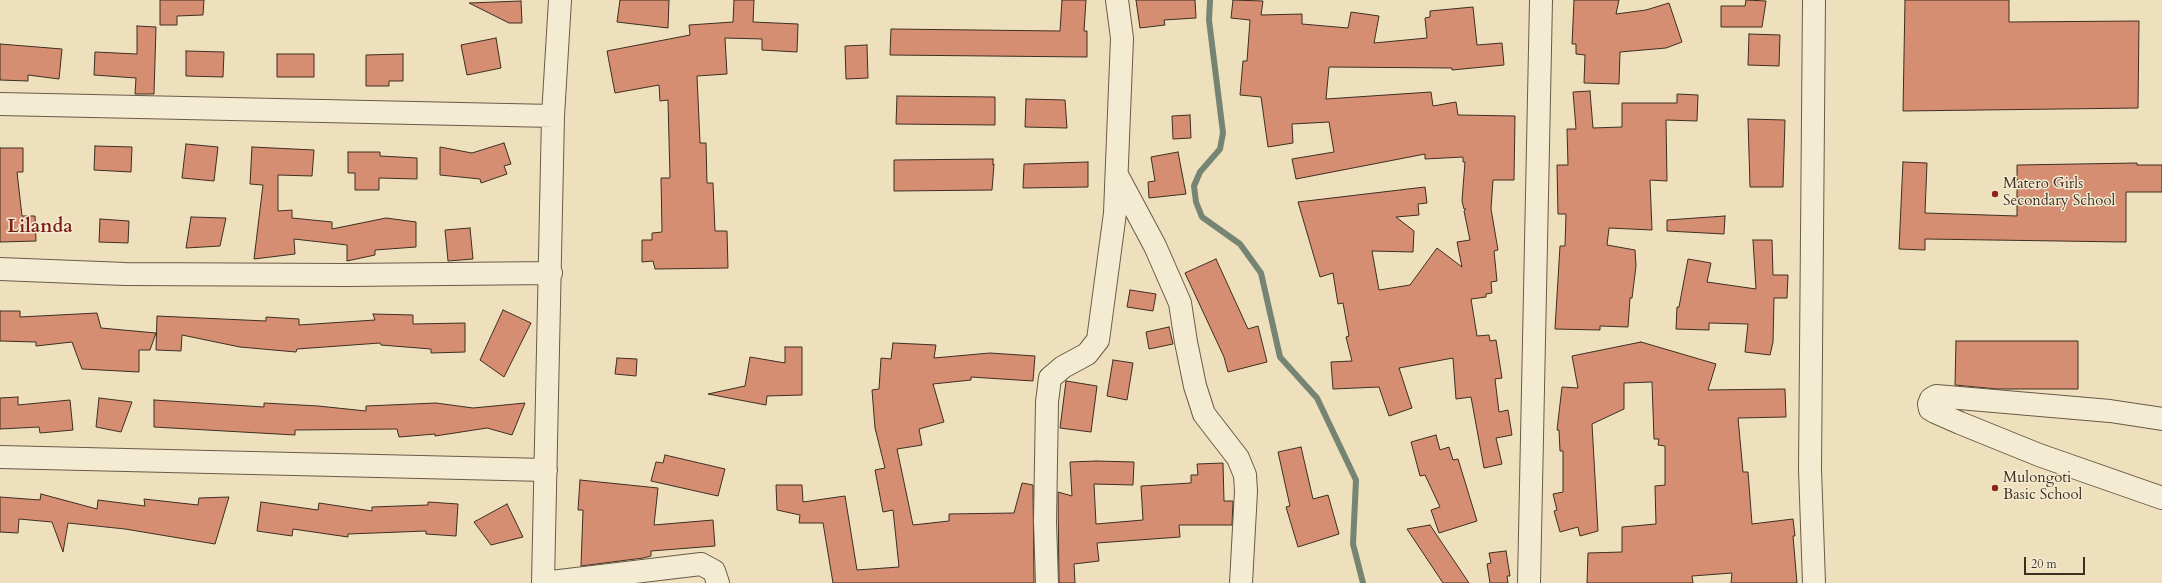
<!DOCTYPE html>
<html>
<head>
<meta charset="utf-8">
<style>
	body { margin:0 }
	#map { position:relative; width:2162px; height:583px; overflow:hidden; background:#eee0bc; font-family:Cardo,serif }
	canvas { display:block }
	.scale { position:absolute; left:2024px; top:557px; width:61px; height:18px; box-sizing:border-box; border:2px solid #3e2e21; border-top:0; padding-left:5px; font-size:12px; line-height:14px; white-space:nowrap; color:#3e2e21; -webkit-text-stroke:3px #f4ebd3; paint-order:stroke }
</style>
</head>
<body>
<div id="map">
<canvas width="2162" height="583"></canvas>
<div class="scale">20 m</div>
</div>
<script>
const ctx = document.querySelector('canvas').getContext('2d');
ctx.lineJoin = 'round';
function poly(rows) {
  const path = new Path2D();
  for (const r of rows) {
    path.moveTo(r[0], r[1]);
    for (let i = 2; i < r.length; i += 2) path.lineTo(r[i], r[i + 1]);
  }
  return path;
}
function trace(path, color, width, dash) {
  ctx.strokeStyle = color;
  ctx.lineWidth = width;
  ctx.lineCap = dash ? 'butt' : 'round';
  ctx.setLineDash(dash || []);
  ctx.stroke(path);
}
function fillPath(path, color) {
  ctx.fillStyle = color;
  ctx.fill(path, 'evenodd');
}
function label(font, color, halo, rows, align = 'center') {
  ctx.font = font + ' Cardo,serif';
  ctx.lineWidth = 3;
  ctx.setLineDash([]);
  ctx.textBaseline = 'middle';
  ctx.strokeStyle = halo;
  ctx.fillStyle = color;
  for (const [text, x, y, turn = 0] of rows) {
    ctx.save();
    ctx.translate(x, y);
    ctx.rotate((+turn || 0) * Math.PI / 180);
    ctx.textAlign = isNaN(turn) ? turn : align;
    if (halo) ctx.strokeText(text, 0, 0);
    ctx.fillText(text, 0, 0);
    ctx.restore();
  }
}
trace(poly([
	[1210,0,1209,20,1223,133,1220,149,1200,172,1194,186,1196,202,1202,217,1240,244,1261,273,1280,357,1317,398,1356,480,1353,544,1363,583]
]), '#768474', 6);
const building = poly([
	[160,0,204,0,203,15,177,16,177,25,160,25,160,0],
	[620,0,669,0,668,28,617,22,620,0],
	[734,0,754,0,753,22,798,24,797,52,762,50,762,39,725,38,727,74,697,76,700,143,706,143,707,183,713,183,715,231,727,231,728,268,655,269,653,261,642,262,642,240,652,240,652,233,662,232,661,178,670,178,668,100,660,101,659,85,615,93,607,51,690,35,689,25,733,22,734,0],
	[1062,0,1086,0,1084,31,1087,31,1087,57,890,55,891,29,1060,31,1062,0],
	[1136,0,1195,0,1196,18,1164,20,1165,25,1140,28,1136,0],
	[1233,0,1263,1,1261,15,1302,14,1302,24,1348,28,1351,12,1379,16,1374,43,1427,38,1425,18,1430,17,1430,11,1473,7,1477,45,1502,43,1504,65,1452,70,1452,68,1329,67,1326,99,1431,92,1433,106,1456,102,1458,115,1515,116,1514,180,1493,180,1491,209,1498,250,1494,251,1497,281,1491,282,1492,293,1486,294,1486,297,1471,299,1477,336,1489,335,1490,341,1496,340,1502,378,1495,379,1499,412,1508,410,1512,435,1496,438,1502,464,1484,468,1471,397,1456,399,1453,358,1399,368,1412,408,1389,416,1379,387,1333,389,1331,362,1352,361,1346,337,1349,336,1343,303,1338,304,1333,273,1320,277,1298,202,1425,187,1427,203,1418,204,1419,215,1396,217,1414,231,1413,252,1372,251,1379,290,1410,285,1437,248,1462,267,1457,242,1470,240,1464,211,1466,209,1464,209,1462,201,1465,162,1463,162,1463,157,1425,159,1425,154,1296,179,1292,159,1334,152,1329,122,1292,124,1293,143,1268,147,1261,97,1240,95,1243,61,1247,61,1250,20,1231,18,1233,0],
	[1574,0,1619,0,1616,14,1646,10,1669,3,1682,42,1666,48,1620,52,1619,84,1584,83,1585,55,1576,54,1576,44,1572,44,1574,0],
	[1746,0,1766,1,1762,27,1721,27,1721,6,1745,6,1746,0],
	[1905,0,2009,0,2009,22,2139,21,2138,108,1903,111,1905,0],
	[521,1,522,23,509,23,469,3,521,1],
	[137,26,156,27,154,94,135,94,136,78,94,75,95,52,137,54,137,26],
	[1749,34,1780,35,1779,66,1748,65,1749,34],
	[496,38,501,68,467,75,461,45,496,38],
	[0,44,62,49,59,79,28,75,28,81,0,80,0,44],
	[867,45,868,78,846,79,845,46,867,45],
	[186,51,224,52,223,77,186,76,186,51],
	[277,54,314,54,314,77,277,77,277,54],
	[403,54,403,81,389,81,389,86,366,86,366,55,403,54],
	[1590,91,1593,128,1622,127,1622,103,1677,103,1677,94,1698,95,1697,121,1666,120,1667,181,1650,180,1652,230,1609,228,1607,245,1635,250,1636,266,1632,298,1630,298,1628,327,1600,326,1600,330,1555,329,1560,246,1565,246,1566,214,1558,214,1557,165,1568,165,1567,129,1576,129,1573,92,1590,91],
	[897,96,995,97,995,125,896,124,897,96],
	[1026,99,1065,100,1067,128,1025,127,1026,99],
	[1190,115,1191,138,1173,139,1172,116,1190,115],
	[1748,119,1785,120,1783,187,1750,187,1748,119],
	[504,143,511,164,504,166,507,174,481,183,480,179,440,175,440,147,472,153,504,143],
	[186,144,218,147,214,181,182,178,186,144],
	[95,146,132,147,131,172,94,170,95,146],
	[252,147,314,150,312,176,278,175,278,211,292,210,292,218,332,222,332,229,386,218,416,222,416,247,375,250,375,255,347,261,347,245,294,239,295,254,254,259,263,185,250,184,252,147],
	[0,148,23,148,23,172,17,172,22,216,35,216,36,241,0,242,0,148],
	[348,152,380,152,380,156,417,158,417,179,379,178,379,190,355,190,355,173,348,173,348,152],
	[1178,152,1186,194,1149,198,1148,182,1155,181,1151,157,1178,152],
	[993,159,993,165,994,164,992,190,894,191,894,160,993,159],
	[1088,162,1088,187,1023,188,1024,164,1088,162],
	[1903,162,1927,163,1925,213,2017,216,2017,165,2137,163,2137,165,2162,165,2162,192,2126,192,2126,242,1925,239,1925,250,1899,249,1903,162],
	[1725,216,1724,234,1667,231,1667,220,1725,216],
	[191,217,226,218,220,246,186,248,191,217],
	[100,219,129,221,128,243,99,242,100,219],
	[470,228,473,259,448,261,445,230,470,228],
	[1753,240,1772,240,1773,275,1788,275,1787,298,1774,298,1773,342,1770,355,1745,352,1748,324,1709,323,1709,330,1676,329,1677,307,1679,307,1688,259,1711,263,1707,282,1756,289,1753,240],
	[1216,259,1248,329,1258,326,1267,362,1228,372,1224,357,1185,273,1216,259],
	[1130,290,1156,294,1153,311,1127,307,1130,290],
	[503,310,531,323,504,377,480,360,503,310],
	[0,311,20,311,20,317,97,313,101,328,156,333,150,350,139,350,139,372,82,369,72,342,36,346,36,342,0,341,0,311],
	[373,314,413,315,413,324,465,323,465,352,431,353,431,349,381,345,380,343,297,349,296,352,240,347,182,335,181,351,156,350,157,316,266,321,266,317,299,319,299,325,375,320,373,314],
	[1169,327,1173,344,1149,349,1146,332,1169,327],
	[1956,341,2078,341,2078,389,1997,389,1955,385,1956,341],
	[1641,342,1716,364,1708,390,1785,389,1786,417,1738,418,1743,472,1748,472,1752,524,1793,519,1795,536,1793,536,1797,583,1731,583,1732,573,1692,576,1693,583,1587,583,1588,553,1622,552,1622,527,1656,524,1655,486,1665,485,1665,446,1658,445,1659,439,1654,439,1652,382,1624,383,1624,409,1592,424,1598,531,1580,536,1578,527,1560,532,1554,511,1557,510,1553,494,1563,492,1563,451,1560,451,1559,430,1557,430,1562,387,1578,388,1572,356,1641,342],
	[893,343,936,345,934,358,990,353,1035,356,1033,381,971,377,971,380,933,384,944,422,919,429,922,445,897,449,913,525,949,521,949,514,1014,513,1022,483,1033,485,1034,583,833,583,823,523,799,523,800,515,777,510,776,485,802,485,803,502,845,496,857,570,899,567,893,510,883,512,875,470,885,468,875,428,872,390,879,389,881,358,891,359,893,343],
	[785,347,802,347,802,395,767,396,766,405,708,394,745,386,750,357,785,363,785,347],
	[617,358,637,359,636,376,615,374,617,358],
	[1113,360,1133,363,1127,400,1107,396,1113,360],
	[1066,381,1097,386,1091,432,1060,428,1066,381],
	[18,397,18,405,70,400,73,430,40,433,39,427,0,429,0,398,18,397],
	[99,398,132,402,121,432,96,427,99,398],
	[154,400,264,407,264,403,318,406,366,411,366,406,436,403,473,408,525,403,512,435,487,428,435,436,435,434,399,437,397,429,295,430,295,435,154,427,154,400],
	[1436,435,1440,450,1449,447,1453,460,1458,459,1477,521,1439,533,1431,510,1440,507,1425,475,1420,476,1411,442,1436,435],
	[1301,447,1313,499,1328,495,1339,534,1298,547,1286,507,1290,506,1278,452,1301,447],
	[665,455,725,469,718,496,651,481,656,462,663,463,665,455],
	[1096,461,1134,462,1133,485,1094,484,1096,524,1143,520,1141,486,1191,483,1191,475,1198,475,1197,464,1223,463,1224,501,1233,501,1232,525,1179,525,1180,537,1097,543,1099,561,1074,564,1075,583,1059,583,1058,492,1072,496,1070,462,1096,461],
	[580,480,658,488,654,525,713,520,715,546,651,551,651,556,643,558,581,566,583,510,578,510,580,480],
	[41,494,97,509,98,500,145,506,144,499,198,505,199,498,229,497,215,544,125,529,68,523,63,552,52,522,19,519,18,533,0,532,0,497,40,500,41,494],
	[261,502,318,510,319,503,372,511,372,507,428,505,428,502,458,504,456,536,426,534,426,531,348,534,348,537,293,529,292,536,257,531,261,502],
	[507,504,523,537,491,545,474,522,507,504],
	[1430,525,1469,583,1443,583,1407,529,1430,525],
	[1506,551,1510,576,1507,576,1508,583,1490,583,1487,564,1491,563,1489,553,1506,551]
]);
fillPath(building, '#d58e72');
trace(building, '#3e2e21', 1);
const minor = poly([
	[0,104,553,116],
	[1117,175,1155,246,1180,303,1186,342,1195,386,1204,414,1238,458,1245,475,1246,491,1241,583],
	[0,269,125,274,345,275,551,273],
	[2162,419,2110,411,1936,396,1931,399,1929,404,1930,409,1935,412,1960,423,2039,455,2162,498],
	[0,457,546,470],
	[543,583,553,116,560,0],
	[543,583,701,564,714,571,718,583],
	[1047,583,1045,522,1047,402,1050,378,1063,367,1087,354,1098,340,1115,213,1122,38,1117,0],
	[1529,583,1541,0],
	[1814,583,1810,469,1814,0]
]);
trace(minor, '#6a5a48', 24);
trace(minor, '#f4ebd3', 22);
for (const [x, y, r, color] of [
	[1995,194,4,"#8f2418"],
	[1995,488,4,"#8f2418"]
]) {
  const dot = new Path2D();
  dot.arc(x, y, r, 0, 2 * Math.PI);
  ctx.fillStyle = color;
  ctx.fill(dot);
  trace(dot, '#f4ebd3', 1.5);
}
label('15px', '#3e2e21', '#f4ebd3', [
	["Matero Girls",2003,185],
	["Secondary School",2003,202],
	["Mulongoti",2003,479],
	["Basic School",2003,496]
], 'left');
label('bold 19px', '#7a1f14', '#f4ebd3', [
	["Lilanda",40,228]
]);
</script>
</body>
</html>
